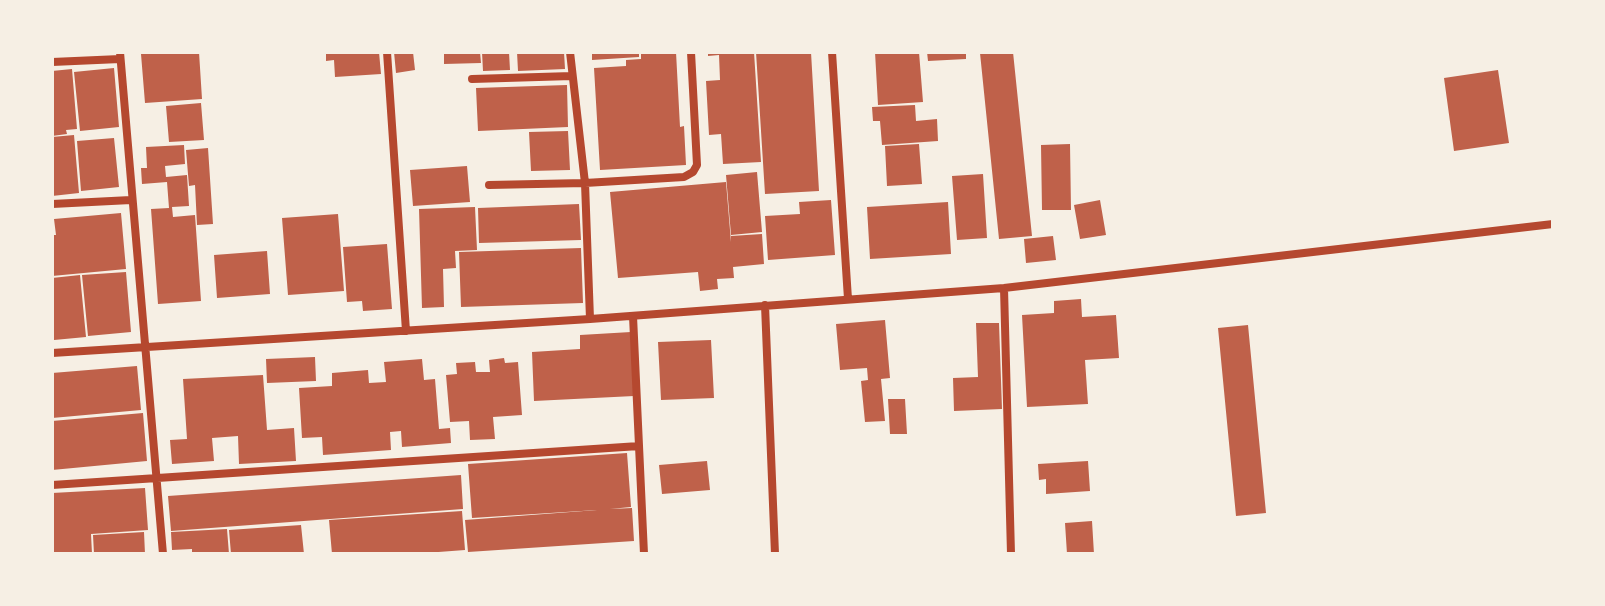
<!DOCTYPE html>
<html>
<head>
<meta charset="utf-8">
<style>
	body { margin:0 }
	#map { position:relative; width:1605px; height:606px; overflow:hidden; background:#f6efe4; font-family:"Fira Sans Condensed",sans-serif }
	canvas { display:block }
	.frame { position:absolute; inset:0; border:54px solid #f6efe4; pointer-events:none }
</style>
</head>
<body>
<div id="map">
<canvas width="1605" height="606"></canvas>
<div class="frame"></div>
</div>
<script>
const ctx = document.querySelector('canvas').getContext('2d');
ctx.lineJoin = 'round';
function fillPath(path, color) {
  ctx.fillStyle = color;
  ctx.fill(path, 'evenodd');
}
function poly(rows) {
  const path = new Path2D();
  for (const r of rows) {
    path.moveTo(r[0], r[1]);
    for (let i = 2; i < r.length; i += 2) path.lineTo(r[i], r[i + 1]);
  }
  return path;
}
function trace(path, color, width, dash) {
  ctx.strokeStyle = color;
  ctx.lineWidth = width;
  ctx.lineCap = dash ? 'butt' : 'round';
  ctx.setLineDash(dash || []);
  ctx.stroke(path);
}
fillPath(poly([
	[175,52,199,52,202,99,145,103,141,54],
	[326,52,379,52,381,74,335,77,334,60,326,61],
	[394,52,413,52,415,70,396,73],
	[444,52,480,52,481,63,444,64],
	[482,52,509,52,510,70,483,71],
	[517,52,564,52,565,69,518,71],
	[592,52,639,52,639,57,592,60],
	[641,52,676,52,680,127,684,126,686,165,600,170,594,68,626,66,626,60,641,59],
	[708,52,754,52,761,162,723,164,721,134,709,135,706,81,720,80,719,55,708,56],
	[756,52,811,52,819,191,765,194],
	[875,52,919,52,923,102,878,105],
	[927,52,966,52,966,59,928,61],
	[994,52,1013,52,1032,236,999,239,980,53],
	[114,68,119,127,80,131,74,72],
	[72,69,77,129,66,130,67,134,52,136,52,71],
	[1498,70,1509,143,1454,151,1444,78],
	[567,85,568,127,478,131,476,88],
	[201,103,204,140,169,142,166,106],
	[915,105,916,121,937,119,938,141,882,145,880,121,873,121,872,107],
	[568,131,570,170,531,171,529,132],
	[74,135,79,193,52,196,52,137],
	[114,138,119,187,81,191,77,141],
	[919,144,922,184,887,186,885,146],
	[1070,144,1071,210,1042,210,1041,145],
	[184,145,185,164,165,166,166,177,187,175,189,206,172,207,173,217,195,215,201,301,158,304,151,209,169,208,167,182,142,184,141,168,147,168,146,147],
	[208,148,213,224,197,225,195,185,189,186,186,150],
	[467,166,470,202,413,206,410,170],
	[757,172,762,232,731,235,726,175],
	[983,174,987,238,957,240,952,176],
	[726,182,731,242,731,236,762,234,764,264,733,267,734,278,717,279,718,289,700,291,698,272,618,278,610,192],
	[831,200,835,255,768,260,765,216,800,214,799,202],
	[1100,200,1106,235,1080,239,1074,205],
	[948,202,951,254,870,259,867,207],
	[579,204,581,240,479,243,478,208],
	[475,207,477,250,455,251,456,268,443,269,444,307,422,308,419,209],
	[121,213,126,269,52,276,52,235,56,235,54,219],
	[338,214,344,291,288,295,282,218],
	[1053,236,1056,260,1026,263,1024,239],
	[387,244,392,309,363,311,362,301,347,302,343,247],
	[581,248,583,303,461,307,459,252],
	[267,251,270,294,217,298,214,255],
	[126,272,131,332,88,336,82,275],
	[80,275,86,337,54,340,52,278],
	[1081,299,1082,317,1116,315,1119,358,1085,360,1088,404,1027,407,1022,315,1054,313,1054,301],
	[885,320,890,378,881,379,885,421,865,422,861,381,868,380,867,368,840,370,836,324],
	[976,323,999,323,1002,409,954,411,953,378,978,377],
	[1248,325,1266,513,1236,516,1218,328],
	[631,332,634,396,534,401,532,352,580,349,580,335],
	[711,340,714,398,661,400,658,342],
	[315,357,316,381,267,383,266,359],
	[504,358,505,363,518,362,522,415,493,417,495,439,470,440,469,421,450,422,446,375,457,374,456,363,475,362,476,372,490,372,489,360],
	[422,359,424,380,435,379,439,429,450,428,451,443,402,447,401,431,390,432,391,450,323,455,322,437,302,438,299,388,332,386,332,373,368,370,369,383,386,382,384,362],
	[137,366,141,410,52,418,52,373],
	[263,375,267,430,294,428,296,461,239,464,238,436,212,438,214,461,172,464,170,440,187,439,183,379],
	[888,399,905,399,907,434,890,434],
	[143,413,147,461,52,470,52,421],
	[627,453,631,507,610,509,632,508,634,541,468,552,465,520,597,510,472,518,468,464],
	[707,461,710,490,662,494,659,465],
	[1088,461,1090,491,1046,494,1046,479,1039,480,1038,464],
	[461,475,463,509,171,531,168,496],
	[145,488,148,530,91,534,92,554,52,554,52,493],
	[462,511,465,550,412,554,332,554,329,520],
	[1092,521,1094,554,1067,554,1065,523],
	[301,525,304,554,231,554,229,530],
	[227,529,229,554,192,554,192,549,172,550,171,532],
	[144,532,145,554,94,554,93,535]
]), '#bf614a');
trace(poly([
	[120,52,163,554],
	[387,52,406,331],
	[570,52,585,183,590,319],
	[832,52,848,299],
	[52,62,120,59],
	[472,79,572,76],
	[489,185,585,183,684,177,693,172,697,165,691,52],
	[52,204,131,200],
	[1004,288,1011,554],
	[765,305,775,554],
	[633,316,644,554],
	[52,353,590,319,1004,288,1553,224],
	[52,485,639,446]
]), '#b5482f', 8);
</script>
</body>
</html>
